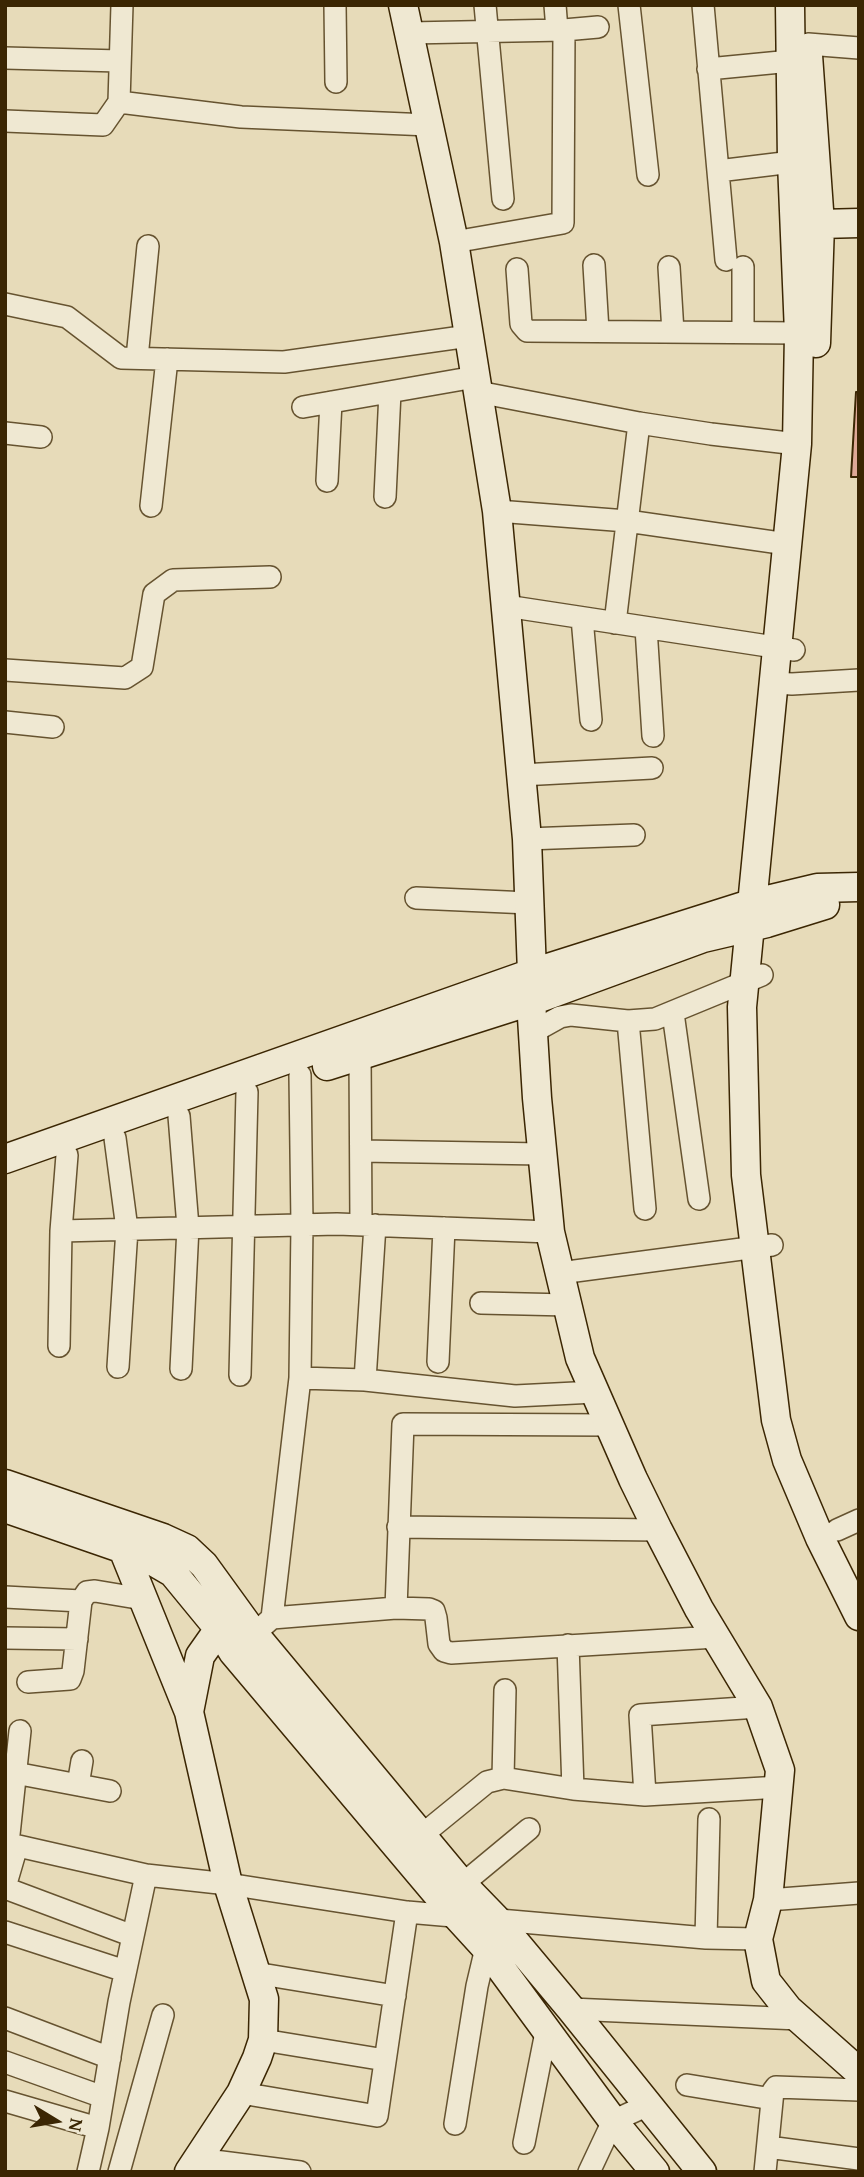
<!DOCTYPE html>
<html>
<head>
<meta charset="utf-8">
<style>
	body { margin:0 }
	#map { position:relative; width:864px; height:2177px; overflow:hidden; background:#e7dbb9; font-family:"Gentium Book Plus",serif }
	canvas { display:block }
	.frame { position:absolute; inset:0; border:7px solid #3b2603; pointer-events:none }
	.north { position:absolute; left:21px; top:2086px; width:70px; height:70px; -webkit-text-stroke:5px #efe8d2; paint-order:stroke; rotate:101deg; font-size:19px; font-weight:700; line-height:28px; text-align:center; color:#3b2603 }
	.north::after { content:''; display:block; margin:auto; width:24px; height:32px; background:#3b2603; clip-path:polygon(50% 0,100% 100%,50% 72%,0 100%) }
</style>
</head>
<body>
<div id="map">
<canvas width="864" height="2177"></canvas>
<div class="frame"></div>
<div class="north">N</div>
</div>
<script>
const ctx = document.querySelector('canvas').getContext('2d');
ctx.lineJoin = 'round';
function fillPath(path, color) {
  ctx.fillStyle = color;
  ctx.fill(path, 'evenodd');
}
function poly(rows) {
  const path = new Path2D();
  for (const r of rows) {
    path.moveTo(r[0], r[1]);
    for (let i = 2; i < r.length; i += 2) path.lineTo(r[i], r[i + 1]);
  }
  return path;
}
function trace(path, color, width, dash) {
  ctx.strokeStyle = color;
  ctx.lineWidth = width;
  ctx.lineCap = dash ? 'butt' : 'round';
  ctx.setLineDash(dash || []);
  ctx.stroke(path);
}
const building = poly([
	[856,392,859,392,859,477,851,477,856,392]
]);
fillPath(building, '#dfa997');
trace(building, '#3b2603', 2);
const street = poly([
	[335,5,336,82],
	[485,5,503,199],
	[555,5,557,30],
	[629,5,648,175],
	[703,5,726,260],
	[409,33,564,30,598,27],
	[808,44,859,48],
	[5,58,120,61],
	[708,69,791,61],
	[119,102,122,5],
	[5,121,103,125,119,102,241,117,429,125],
	[718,171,792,162],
	[454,242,563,223,564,30],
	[594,265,598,331],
	[669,267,673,332],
	[743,267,743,332],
	[517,269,521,324,527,331,799,333],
	[5,304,67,317,121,358,284,362,469,336],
	[137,358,148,246],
	[478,392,639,423,711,434,797,444],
	[303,407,475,377],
	[5,433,41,437],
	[327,481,331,402],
	[385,497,390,392],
	[151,506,167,359],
	[497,511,627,521,787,544],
	[506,606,794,650],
	[582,618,591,720],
	[615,623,639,423],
	[646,628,653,736],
	[5,670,125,678,142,667,154,594,173,580,270,577],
	[775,683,792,684,859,680],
	[5,722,53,727],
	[521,775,652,768],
	[527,839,634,835],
	[416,898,529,903],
	[673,1013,699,1199],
	[628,1021,645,1209],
	[533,1032,560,1017,571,1015,628,1021,655,1019,762,975],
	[360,1054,361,1225],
	[179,1116,188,1227,181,1369],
	[115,1138,127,1229,118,1367],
	[361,1151,542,1154],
	[61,1231,337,1224,550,1232],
	[560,1273,772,1245],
	[481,1303,568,1305],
	[59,1346,61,1231,67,1155],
	[438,1362,444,1228],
	[240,1375,247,1092],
	[300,1378,365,1380,515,1396,595,1392],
	[365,1380,375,1225],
	[398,1527,658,1530],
	[837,1530,859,1520],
	[5,1597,81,1601],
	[396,1608,403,1424,609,1425],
	[272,1618,396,1608,429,1609,434,1611,436,1618,439,1644,444,1651,451,1653,716,1637],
	[5,1638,77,1639],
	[245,1642,272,1618,300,1378,302,1225,300,1075],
	[568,1645,573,1789],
	[28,1682,70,1679,73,1671,81,1601,87,1592,95,1591,143,1599],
	[758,1707,640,1715,645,1795,780,1787],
	[15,1773,110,1791],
	[503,1778,505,1690],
	[78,1785,82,1761],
	[422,1835,487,1782,503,1778,573,1789,645,1795],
	[5,1843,146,1875,228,1884,407,1912,706,1938,758,1939],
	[8,1844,20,1731],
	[5,1887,17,1846],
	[5,1888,133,1936],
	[453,1892,529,1829],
	[768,1900,859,1893],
	[5,1932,125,1971],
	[706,1938,709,1819],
	[255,1973,395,1996],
	[571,2009,799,2019],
	[5,2018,110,2058],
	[263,2040,385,2060],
	[5,2062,103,2097],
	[687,2085,772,2099],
	[241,2093,377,2116,407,1912],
	[5,2101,98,2128],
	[455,2124,477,1986,486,1948],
	[524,2143,546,2032],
	[768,2147,859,2159],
	[198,2159,300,2172],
	[88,2172,98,2128,119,2002,146,1875],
	[119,2172,163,2015],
	[589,2172,613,2121,648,2105],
	[765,2172,773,2091,776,2087,859,2090]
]);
const secondary = poly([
	[403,5,454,242,497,511,527,839,532,973,531,1001,537,1098,550,1232,580,1358,633,1479,658,1530,699,1609,758,1707,780,1770,768,1900,758,1939,766,1981,788,2009,859,2072],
	[790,5,792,162,799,333,797,444,742,1007,746,1175,776,1420,787,1460,820,1538,859,1616],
	[808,55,820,224,816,343],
	[820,224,859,223],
	[327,1066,531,1001,703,938,767,923,825,905],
	[5,1159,532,973,750,904,817,888,859,887],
	[5,1484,163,1538,187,1549,204,1565,254,1634,462,1884,495,1918,571,2009,702,2172],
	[5,1508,144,1556,173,1573,219,1629,233,1652,443,1901,486,1948,613,2121,655,2172],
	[123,1549,189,1712,228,1884,264,1999,263,2040,257,2058,241,2093,189,2172],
	[189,1712,200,1656,219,1629,231,1619]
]);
trace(street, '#665330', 24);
trace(secondary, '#3b2603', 31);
trace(street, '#efe8d2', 21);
trace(secondary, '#efe8d2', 28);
</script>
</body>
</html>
